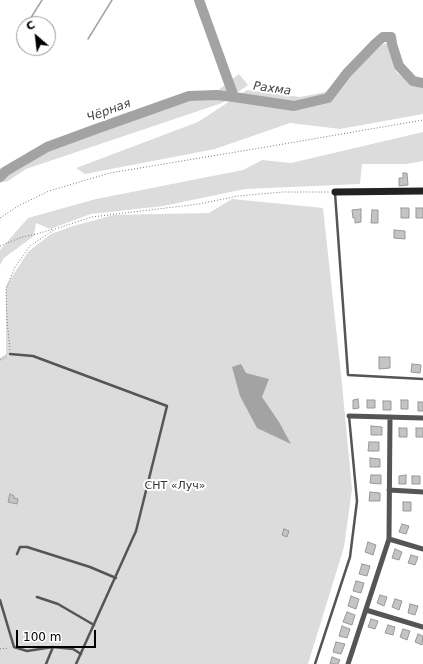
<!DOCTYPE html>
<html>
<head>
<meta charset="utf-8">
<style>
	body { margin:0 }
	#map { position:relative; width:423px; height:664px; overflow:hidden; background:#fff; font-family:"DejaVu Sans",sans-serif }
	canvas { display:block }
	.north { position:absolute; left:16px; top:16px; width:40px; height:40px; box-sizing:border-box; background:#fff; border:1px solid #999; border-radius:50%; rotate:332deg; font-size:11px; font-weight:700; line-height:16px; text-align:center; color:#000 }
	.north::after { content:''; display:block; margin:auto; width:14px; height:18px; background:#000; clip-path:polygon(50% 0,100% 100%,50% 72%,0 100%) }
	.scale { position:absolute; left:16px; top:630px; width:80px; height:18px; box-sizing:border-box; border:2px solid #000; border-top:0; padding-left:5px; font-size:12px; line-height:14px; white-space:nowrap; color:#000; -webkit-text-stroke:3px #fff; paint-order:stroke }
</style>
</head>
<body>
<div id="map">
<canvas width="423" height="664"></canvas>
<div class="north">С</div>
<div class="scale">100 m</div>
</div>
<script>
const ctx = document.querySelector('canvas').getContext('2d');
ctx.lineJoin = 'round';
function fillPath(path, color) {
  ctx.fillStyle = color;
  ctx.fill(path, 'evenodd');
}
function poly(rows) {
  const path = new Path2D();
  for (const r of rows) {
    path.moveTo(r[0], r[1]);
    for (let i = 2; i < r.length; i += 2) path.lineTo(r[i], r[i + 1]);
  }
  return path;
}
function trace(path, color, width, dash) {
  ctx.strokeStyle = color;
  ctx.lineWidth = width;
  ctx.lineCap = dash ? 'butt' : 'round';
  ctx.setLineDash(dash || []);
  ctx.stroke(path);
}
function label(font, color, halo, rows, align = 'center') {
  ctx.font = font + ' "DejaVu Sans",sans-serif';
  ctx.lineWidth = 4;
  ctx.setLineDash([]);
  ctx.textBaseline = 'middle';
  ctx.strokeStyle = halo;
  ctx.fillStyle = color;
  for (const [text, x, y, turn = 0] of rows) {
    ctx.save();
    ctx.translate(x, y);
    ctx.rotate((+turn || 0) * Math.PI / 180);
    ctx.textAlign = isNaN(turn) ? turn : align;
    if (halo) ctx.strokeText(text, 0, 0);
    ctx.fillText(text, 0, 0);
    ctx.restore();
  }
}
fillPath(poly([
	[387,43,396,72,414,86,423,82,423,114,340,129,290,123,215,149,85,174,76,168,198,122,247,90,300,97,325,92,381,45],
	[239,74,248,85,222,103,26,169,8,181,0,183,0,168,6,167,31,151,79,133,217,91],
	[423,132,423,161,406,164,362,164,360,184,245,189,163,206,91,214,50,229,36,223,34,236,4,258,0,265,0,250,28,218,96,199,243,170,262,160,291,163],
	[232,199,323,208,341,374,352,489,344,547,308,664,0,664,0,358,6,354,6,286,28,252,51,234,73,226,114,215,209,213]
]), '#dcdcdc');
fillPath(poly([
	[241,364,246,373,269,379,262,397,279,422,291,444,257,428,240,396,232,367]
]), '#a3a3a3');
trace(poly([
	[195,0,202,7],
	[27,24,42,0],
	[88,39,112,0]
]), '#a3a3a3', 1.5);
trace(poly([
	[199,0,234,97],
	[0,177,6,171,47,147,96,129,189,96,216,95,234,97,294,106,328,98,347,73,376,43,383,37,391,37,392,44,399,66,413,81,423,83]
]), '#a3a3a3', 10);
const building = poly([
	[403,173,407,173,408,185,399,186,399,178,403,178,403,173],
	[401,208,409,208,409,218,401,218,401,208],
	[416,208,423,208,423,218,416,218,416,208],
	[361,209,361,222,355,223,355,218,353,218,352,210,361,209],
	[372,210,378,210,378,223,371,223,372,210],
	[394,230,405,231,405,239,394,238,394,230],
	[379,357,390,357,390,368,379,369,379,357],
	[412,364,421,365,420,373,411,372,412,364],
	[358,399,359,408,353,409,353,400,358,399],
	[367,400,375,400,375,408,367,408,367,400],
	[401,400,408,400,408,409,401,409,401,400],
	[383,401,391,401,391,410,383,410,383,401],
	[418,402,423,402,423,411,418,411,418,402],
	[371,426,382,427,382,435,371,435,371,426],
	[399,428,407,428,407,437,399,437,399,428],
	[416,428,423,428,423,437,416,437,416,428],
	[369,442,379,442,379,451,368,451,369,442],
	[370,458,380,459,380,467,370,467,370,458],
	[371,475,381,475,381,484,370,483,371,475],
	[406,475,406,484,399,484,399,476,406,475],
	[412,476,420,476,420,484,412,484,412,476],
	[370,492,380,493,380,501,369,501,370,492],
	[10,494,14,496,14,498,18,499,17,504,8,502,10,494],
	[403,502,411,502,411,511,403,511,403,502],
	[402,524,409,526,406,534,399,532,402,524],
	[284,529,289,531,287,537,282,535,284,529],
	[368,542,376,545,373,555,365,552,368,542],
	[395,549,402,552,399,560,392,558,395,549],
	[411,555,418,557,415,565,408,563,411,555],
	[362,564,370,566,367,576,359,574,362,564],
	[356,581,364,583,361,593,353,591,356,581],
	[380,595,387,597,384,606,377,603,380,595],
	[351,596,359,599,356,609,348,606,351,596],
	[395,599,402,601,399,610,392,607,395,599],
	[410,604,418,606,415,615,408,613,410,604],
	[347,612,355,615,352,625,343,622,347,612],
	[371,619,378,621,375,629,368,627,371,619],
	[388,625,395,627,393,635,385,633,388,625],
	[342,626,350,629,347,638,339,636,342,626],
	[403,629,410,631,407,640,400,637,403,629],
	[418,634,423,636,422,645,415,642,418,634],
	[336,642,345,644,341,654,333,652,336,642],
	[332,657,340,660,338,664,330,664,332,657]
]);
fillPath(building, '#c4c4c4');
trace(building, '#999', 1);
trace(poly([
	[0,218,18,206,49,191,110,173,278,145,423,120],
	[0,246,22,237,37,234,53,229],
	[10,350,7,320,6,289,15,267,30,246,55,229,92,217,199,204,238,196,283,192,329,192],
	[0,360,8,356],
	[0,649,9,648]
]), '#777', 1, [1, 2]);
trace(poly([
	[335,193,348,375,423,379],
	[10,354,33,356,167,406,136,531,76,664],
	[17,554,20,547,27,547,90,567,116,578],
	[37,597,58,604,94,625],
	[0,600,14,647,27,651,53,647,73,649,81,654],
	[46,664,53,647],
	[315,664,350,557,357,501,349,416]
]), '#555', 2.5);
trace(poly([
	[349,416,423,418],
	[389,490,423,492],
	[389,539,423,549],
	[366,610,423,627],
	[348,664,389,539,390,417]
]), '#555', 5);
trace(poly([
	[335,192,423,191]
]), '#222', 7);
label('11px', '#333', '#fff', [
	["СНТ «Луч»",175,486]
]);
label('italic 12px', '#444', '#fff', [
	["Рахма",272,89,8],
	["Чёрная",109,111,-20]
]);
</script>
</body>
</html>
